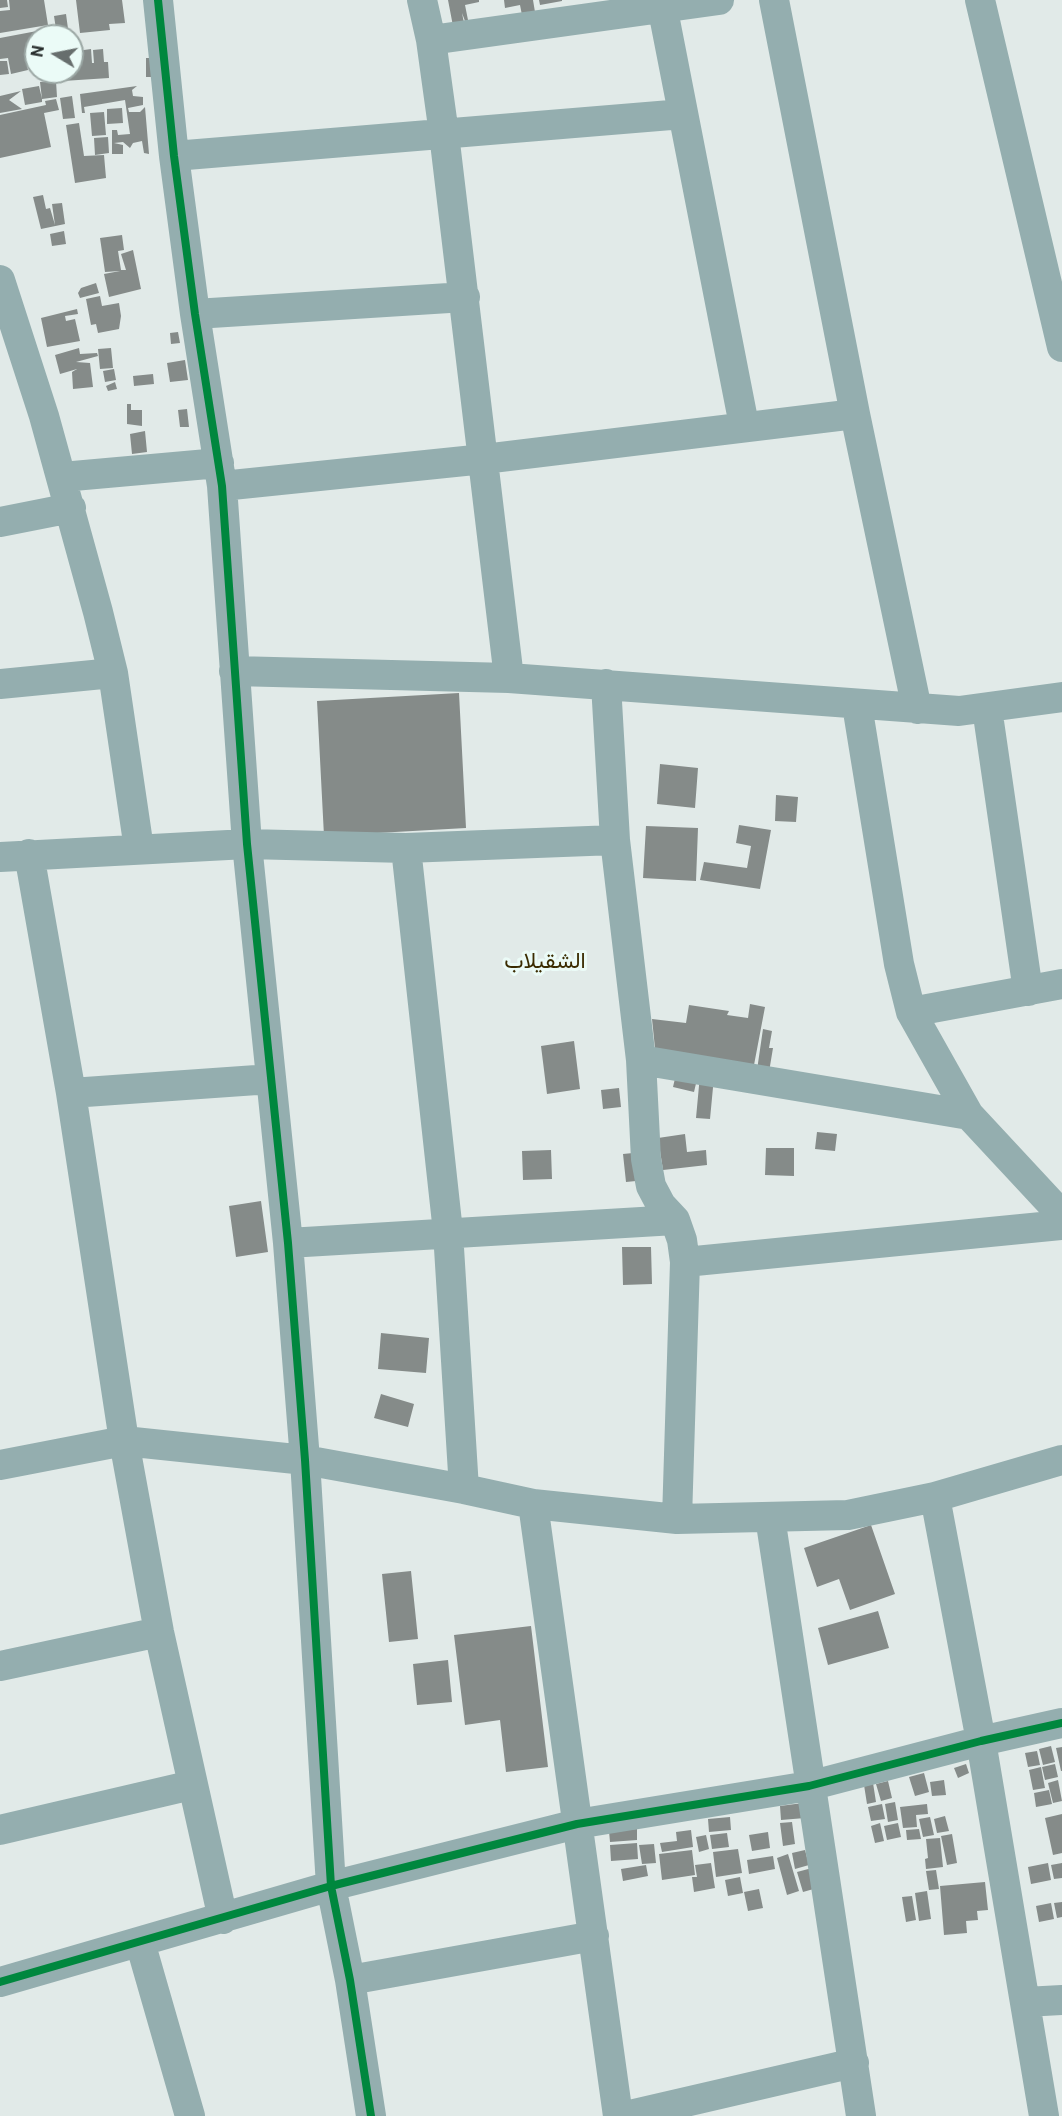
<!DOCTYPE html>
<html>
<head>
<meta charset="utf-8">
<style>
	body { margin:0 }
	#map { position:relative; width:1062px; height:2116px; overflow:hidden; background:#e1eae8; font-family:Roboto,sans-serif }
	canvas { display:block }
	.north { position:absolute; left:24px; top:24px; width:60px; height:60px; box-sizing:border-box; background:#ebfbf7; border:2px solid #9ca8a5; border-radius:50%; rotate:280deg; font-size:16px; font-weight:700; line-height:24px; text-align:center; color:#262c2b }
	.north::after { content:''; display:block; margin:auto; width:21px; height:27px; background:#676e6d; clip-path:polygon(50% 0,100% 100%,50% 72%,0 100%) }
</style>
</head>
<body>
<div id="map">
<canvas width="1062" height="2116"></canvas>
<div class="north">N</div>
</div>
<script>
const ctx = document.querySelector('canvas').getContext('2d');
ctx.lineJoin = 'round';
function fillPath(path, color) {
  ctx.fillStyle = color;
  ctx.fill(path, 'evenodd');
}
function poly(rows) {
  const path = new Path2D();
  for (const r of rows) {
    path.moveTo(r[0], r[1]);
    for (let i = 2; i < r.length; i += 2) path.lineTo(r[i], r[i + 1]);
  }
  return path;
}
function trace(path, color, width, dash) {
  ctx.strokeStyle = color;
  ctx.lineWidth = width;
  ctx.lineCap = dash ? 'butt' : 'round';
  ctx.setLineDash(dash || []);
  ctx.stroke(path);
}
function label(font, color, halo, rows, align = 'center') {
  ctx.font = font + ' Roboto,Vazirmatn,sans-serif';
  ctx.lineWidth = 6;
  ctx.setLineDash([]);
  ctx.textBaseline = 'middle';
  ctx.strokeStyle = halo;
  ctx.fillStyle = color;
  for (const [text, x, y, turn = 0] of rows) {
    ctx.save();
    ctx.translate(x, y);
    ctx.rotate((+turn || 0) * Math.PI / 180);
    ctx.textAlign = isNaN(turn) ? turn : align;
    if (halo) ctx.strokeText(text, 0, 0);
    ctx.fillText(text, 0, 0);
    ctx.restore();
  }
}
fillPath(poly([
	[0,0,7,0,8,7,0,8],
	[9,0,44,0,48,25,0,33,0,11,10,10],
	[76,0,122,0,125,23,109,24,110,30,80,33],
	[448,0,479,0,479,2,465,5,468,20,465,21,462,13,464,23,453,26],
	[504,0,533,0,535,12,522,15,520,5,505,8],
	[539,0,562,0,562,1,540,5],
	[66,14,69,36,57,36,54,16],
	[37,31,36,64,27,65,28,70,11,74,8,58,0,59,0,38],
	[91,49,92,63,94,63,93,50,103,49,104,62,108,62,109,78,63,81,63,72,72,72,72,64,78,63,77,51],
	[146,58,157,58,157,77,146,77],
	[0,61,7,61,9,74,0,75],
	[56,81,57,97,42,99,42,102,25,105,22,89,39,86,42,99,40,82],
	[137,86,132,90,133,96,143,97,143,105,128,108,129,112,140,112,145,107,149,154,144,153,142,141,133,143,130,148,123,142,114,143,123,145,123,154,112,154,112,130,117,130,118,135,130,134,125,100,84,107,85,113,82,113,80,94],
	[21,91,9,100,22,109,0,113,0,96],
	[72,96,75,118,63,119,60,98],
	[56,99,59,110,44,113,51,147,0,158,0,115,46,105,45,101],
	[122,108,123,123,107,124,107,109],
	[104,112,106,135,92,136,90,113],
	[79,123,84,156,104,155,106,178,75,183,66,125],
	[108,137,109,153,95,155,94,138],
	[43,195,46,209,50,208,55,225,52,204,62,203,65,224,41,229,33,197],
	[64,231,66,244,52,246,50,234],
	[122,235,124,250,118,251,121,270,126,270,121,254,133,250,141,289,109,297,104,274,120,271,105,272,100,238],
	[96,283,99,293,80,298,78,293,81,288],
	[100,296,102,306,119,303,121,316,119,329,98,333,96,324,91,325,86,299],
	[77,309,78,314,65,316,66,321,75,319,80,341,47,347,41,318],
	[178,332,180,343,171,344,170,333],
	[79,348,80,354,97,353,98,356,76,362,90,363,93,387,73,389,72,372,77,369,60,374,55,355],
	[111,348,113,368,100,369,98,349],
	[185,360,188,380,170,382,167,363],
	[114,369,116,380,105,382,103,371],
	[153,374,154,384,134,386,133,376],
	[115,382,117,389,108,391,106,386],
	[127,404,131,404,131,410,142,410,142,426,127,424],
	[187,409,189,427,180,427,178,410],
	[145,431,147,452,132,454,130,434],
	[459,693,466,828,324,836,317,701],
	[660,764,698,768,695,808,657,804],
	[776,795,798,797,796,822,775,821],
	[739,825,771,830,760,889,700,880,704,862,747,868,751,846,736,843],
	[646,826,698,828,696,881,643,878],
	[750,1004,765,1007,754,1065,655,1048,652,1019,686,1023,689,1005,729,1011,727,1015,748,1018],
	[763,1029,772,1031,769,1048,773,1048,769,1072,757,1070],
	[574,1041,580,1089,547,1094,541,1046],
	[677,1070,698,1075,694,1092,673,1087],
	[700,1075,714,1077,710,1119,696,1118],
	[619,1088,621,1107,603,1109,601,1090],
	[817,1132,837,1134,835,1151,815,1149],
	[685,1134,687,1152,706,1150,707,1165,663,1170,658,1138],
	[766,1148,794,1148,794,1176,765,1175],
	[551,1150,552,1179,523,1180,522,1151],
	[643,1152,646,1180,626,1182,623,1154],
	[261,1201,268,1252,236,1257,229,1206],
	[622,1247,651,1247,652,1284,623,1285],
	[381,1333,429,1338,426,1373,378,1369],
	[381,1394,414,1404,408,1427,374,1418],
	[871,1525,895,1594,850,1610,839,1579,817,1587,804,1548],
	[411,1571,418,1639,389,1642,382,1574],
	[878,1611,889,1648,828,1665,818,1628],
	[531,1626,548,1767,506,1772,500,1720,465,1725,454,1635],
	[448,1660,452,1702,417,1705,413,1664],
	[1051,1746,1055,1762,1043,1765,1039,1749],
	[1062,1747,1062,1771,1061,1771,1056,1748],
	[1037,1751,1040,1765,1028,1767,1025,1753],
	[966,1764,969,1773,958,1778,954,1768],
	[1055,1764,1058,1777,1045,1780,1042,1767],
	[1041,1767,1045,1788,1033,1790,1029,1770],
	[924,1773,929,1792,915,1796,909,1777],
	[944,1780,946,1795,932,1796,930,1782],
	[1058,1780,1062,1801,1053,1803,1048,1783],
	[888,1781,892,1798,881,1801,876,1784],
	[873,1783,876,1802,867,1804,864,1785],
	[1049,1790,1052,1804,1036,1807,1034,1793],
	[895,1802,898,1820,888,1822,885,1804],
	[803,1803,805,1818,781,1820,780,1806],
	[882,1804,885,1819,871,1821,868,1807],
	[927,1804,928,1814,916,1815,917,1827,903,1828,900,1807],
	[1062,1814,1062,1853,1053,1855,1045,1818],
	[945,1816,949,1831,937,1833,934,1819],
	[730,1817,731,1830,709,1832,708,1819],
	[930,1817,934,1835,923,1837,919,1819],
	[792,1822,795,1844,783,1846,780,1823],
	[880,1823,884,1841,875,1843,871,1826],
	[898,1823,901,1837,887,1840,884,1826],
	[637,1829,637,1840,610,1842,609,1831],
	[919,1829,921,1839,907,1840,906,1830],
	[691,1830,693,1847,662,1852,660,1843,677,1841,676,1832],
	[768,1832,770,1848,752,1851,749,1835],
	[727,1833,729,1847,712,1849,710,1835],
	[952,1834,957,1863,947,1865,941,1836],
	[706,1835,709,1849,699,1852,696,1837],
	[940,1838,943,1867,926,1869,925,1859,928,1858,926,1839],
	[637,1843,638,1859,611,1861,610,1845],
	[654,1844,656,1863,642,1864,639,1845],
	[738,1849,742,1873,716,1877,713,1852],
	[692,1850,695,1875,662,1880,659,1854],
	[805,1850,809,1865,795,1869,792,1853],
	[788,1854,799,1891,787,1895,777,1858],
	[773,1856,775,1869,749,1874,747,1860],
	[711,1863,715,1888,694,1892,692,1877,697,1877,695,1865],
	[1048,1863,1051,1880,1031,1884,1028,1867],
	[1062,1863,1062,1878,1054,1879,1051,1865],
	[646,1865,648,1876,623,1881,621,1869],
	[812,1868,817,1888,803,1892,797,1872],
	[936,1870,939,1889,929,1890,926,1871],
	[740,1877,743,1893,728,1896,725,1880],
	[985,1882,988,1910,977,1911,978,1920,966,1921,967,1933,944,1935,940,1886],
	[759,1889,763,1908,748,1911,744,1892],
	[927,1891,931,1919,919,1921,915,1893],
	[912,1896,916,1920,906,1922,902,1897],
	[1062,1902,1062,1917,1057,1918,1054,1903],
	[1051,1903,1054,1919,1039,1922,1036,1906]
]), '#858b89');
trace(poly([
	[158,0,174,156,195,314,222,486,247,844,288,1243,305,1460,331,1886,350,1980,371,2116],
	[422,0,431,40,444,134,509,678],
	[661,0,744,425],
	[774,0,855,414,917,709],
	[980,0,1062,347],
	[431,40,719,0],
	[174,156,683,114],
	[0,280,44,416,98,612,113,673,139,849],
	[195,314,465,297],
	[62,477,219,463],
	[222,486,484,459,855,414],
	[0,522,71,508],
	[234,671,509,678,959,711,1062,697],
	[0,684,113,673],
	[606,684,615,840,641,1060,646,1159,651,1186,661,1205,675,1220,682,1240,685,1262,677,1519],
	[857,705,899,964,911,1012,969,1115,1062,1215],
	[987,708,1028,991],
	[406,848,448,1232,464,1489],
	[29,854,71,1093,124,1441,159,1632,223,1919],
	[0,857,247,844,406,848,615,840],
	[911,1012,1062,984],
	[641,1060,969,1115],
	[71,1093,271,1079],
	[288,1243,675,1220],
	[685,1262,1062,1225],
	[0,1465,124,1441,305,1460,464,1489,533,1504,677,1519,848,1515,935,1497,1062,1460],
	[935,1497,981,1741,1044,2116],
	[533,1504,618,2116],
	[770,1517,861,2116],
	[0,1666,159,1632],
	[0,1830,192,1785],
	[140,1942,190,2116],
	[350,1980,594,1936],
	[0,1982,331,1886,577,1824,809,1786,981,1741,1062,1723],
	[1025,2002,1062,2000],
	[625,2116,854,2063]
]), '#94aeaf', 30);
trace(poly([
	[158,0,174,156,195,314,222,486,247,844,288,1243,305,1460,331,1886,350,1980,371,2116],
	[0,1982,331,1886,577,1824,809,1786,981,1741,1062,1723]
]), '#00873e', 8);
label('22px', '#3a2b01', '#ebfbf7', [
	["الشقيلاب",545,962]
]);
</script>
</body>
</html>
